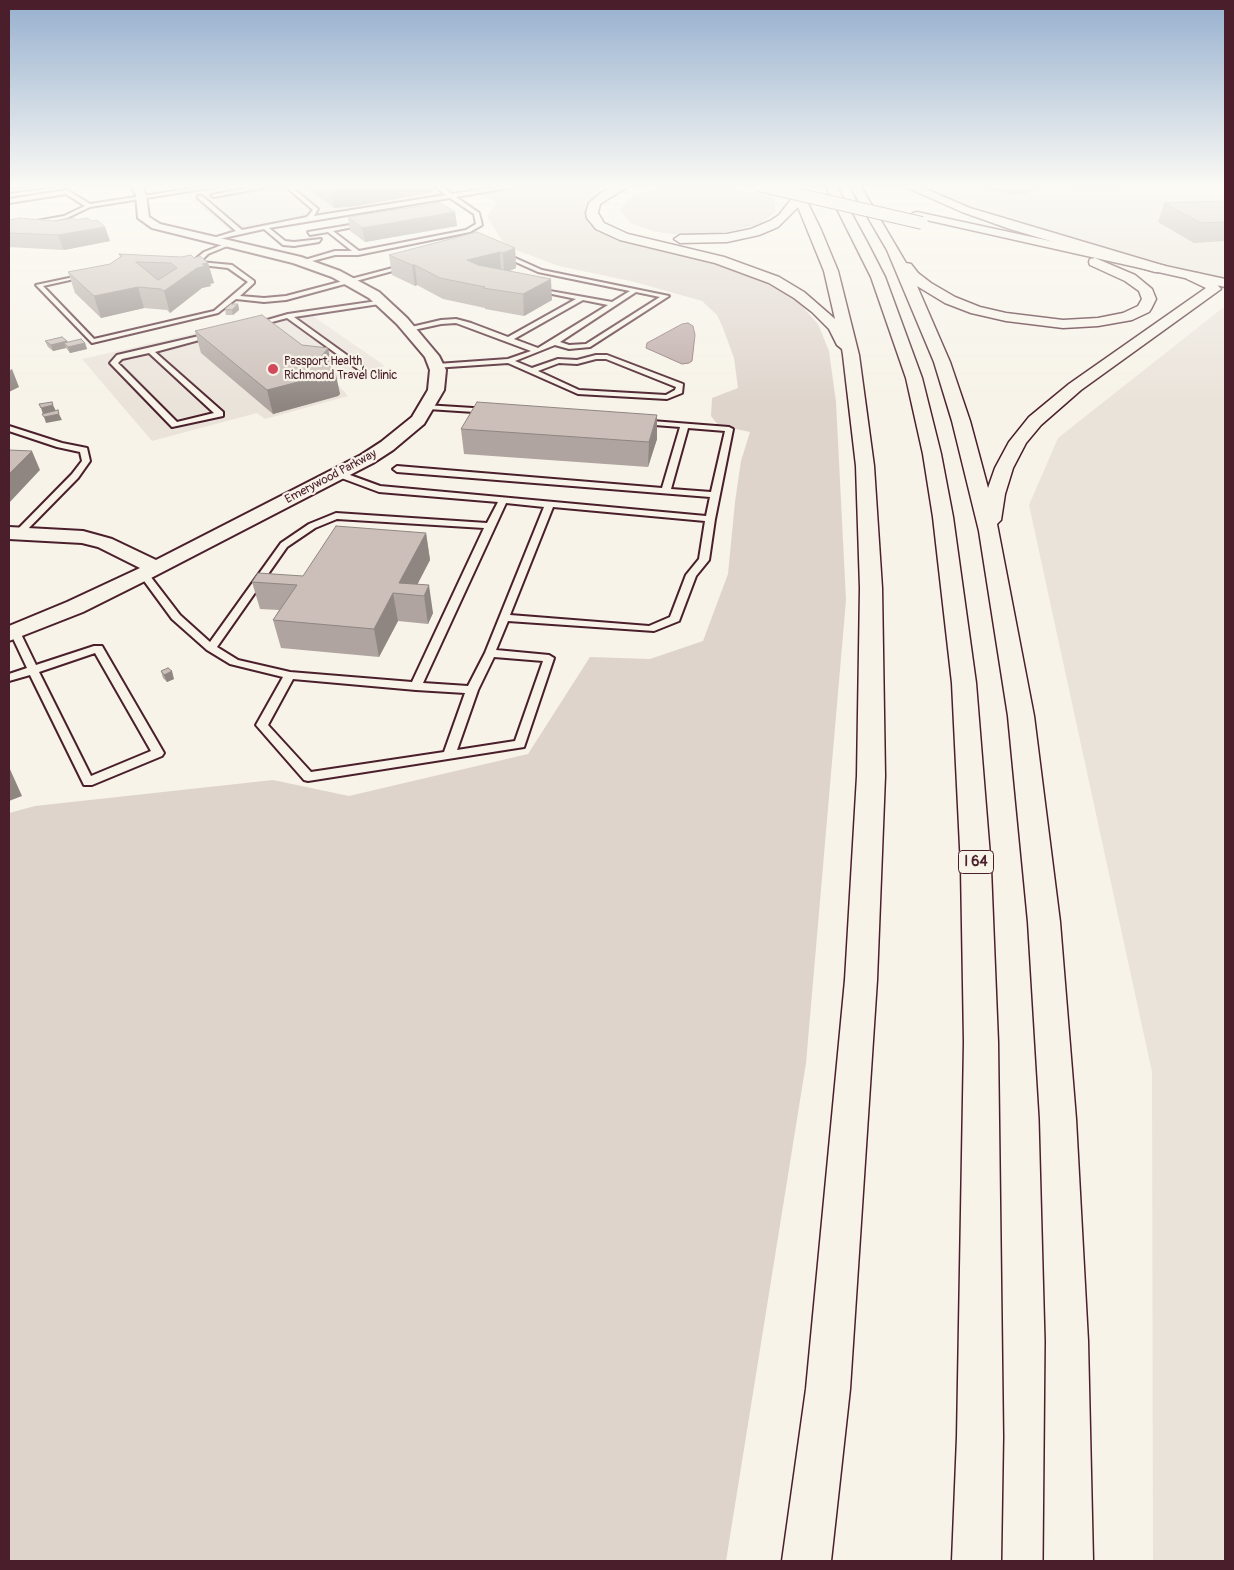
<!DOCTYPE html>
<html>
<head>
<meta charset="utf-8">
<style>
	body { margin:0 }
	#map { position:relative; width:1234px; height:1570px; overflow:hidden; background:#f7f3e8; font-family:Pangolin,sans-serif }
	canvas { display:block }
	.frame { position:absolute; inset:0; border:10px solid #4a1f2b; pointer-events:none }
</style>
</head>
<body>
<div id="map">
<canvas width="1234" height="1570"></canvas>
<div class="frame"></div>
</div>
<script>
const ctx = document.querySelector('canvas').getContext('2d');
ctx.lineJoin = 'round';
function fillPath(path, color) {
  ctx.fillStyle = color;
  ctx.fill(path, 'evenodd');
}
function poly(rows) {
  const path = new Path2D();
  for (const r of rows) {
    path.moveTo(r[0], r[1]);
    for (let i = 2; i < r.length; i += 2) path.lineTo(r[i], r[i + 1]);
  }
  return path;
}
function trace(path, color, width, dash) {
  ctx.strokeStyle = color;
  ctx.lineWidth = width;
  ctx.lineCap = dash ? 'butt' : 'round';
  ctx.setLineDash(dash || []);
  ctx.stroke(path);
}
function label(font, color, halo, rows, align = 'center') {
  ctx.font = font + ' Pangolin,sans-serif';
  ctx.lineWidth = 4.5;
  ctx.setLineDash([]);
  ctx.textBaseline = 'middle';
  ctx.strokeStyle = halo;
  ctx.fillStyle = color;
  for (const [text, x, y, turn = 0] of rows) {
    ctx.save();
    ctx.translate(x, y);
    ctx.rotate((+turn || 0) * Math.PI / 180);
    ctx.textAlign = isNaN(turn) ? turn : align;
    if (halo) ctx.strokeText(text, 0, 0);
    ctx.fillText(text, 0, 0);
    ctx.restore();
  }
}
fillPath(poly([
	[173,185,532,185,325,221,308,220,254,232,230,231],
	[906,185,1225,185,1225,283,1160,269,1057,240],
	[1225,306,1225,1561,1153,1561,1152,1072,1029,505,1058,438],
	[303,309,385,366,334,380,348,396,265,419,257,413,152,441,82,359]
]), '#eae3da');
fillPath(poly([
	[532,185,622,185,587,215,590,223,607,235,728,267,782,291,800,304,818,324,829,351,836,402,846,600,806,1063,726,1561,9,1561,9,813,35,806,273,780,349,796,528,754,590,657,650,659,703,641,728,574,735,502,741,461,750,432,718,425,711,416,712,398,738,388,734,358,723,328,717,315,702,301,635,282,559,266,516,250,502,241,487,216,497,203,480,194],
	[671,185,717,185,774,197,776,212,760,224,728,232,689,236,656,232,630,223,620,210,632,196]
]), '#ded4cc');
const water = poly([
	[980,185,1030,185,1035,189,1024,193,1010,194,980,185],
	[688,323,693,326,695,335,692,361,689,363,682,364,646,348,647,343,682,324,688,323]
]);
fillPath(water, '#bcaaa7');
trace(water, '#8e7275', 1);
const lane = poly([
	[46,185,55,186,9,192,9,190,46,185],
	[139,185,152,185,137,188,135,187,139,185],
	[214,185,227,185,90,207,67,218,9,230,9,226,64,216,85,206,66,194,9,203,9,199,67,190,90,204,214,185],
	[265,185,278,185,214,197,211,195,265,185],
	[284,185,289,185,318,209,314,216,446,195,433,185,439,185,452,194,511,185,524,185,456,197,479,213,482,225,470,232,358,255,335,255,301,264,298,262,335,251,352,251,328,232,310,235,308,232,368,222,368,224,333,231,359,251,466,230,476,224,474,214,450,198,269,228,285,241,294,242,321,239,319,242,294,246,283,245,264,229,210,241,210,239,236,231,198,198,198,196,202,196,242,230,307,217,313,210,284,185],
	[227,243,232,244,208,254,200,262,232,265,254,281,254,283,240,296,264,298,286,296,408,264,411,266,286,300,264,302,236,299,218,313,92,343,36,285,88,274,88,276,43,286,94,339,214,311,248,282,228,268,184,263,193,261,204,252,227,243],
	[500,253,504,253,542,270,669,296,590,347,569,349,555,345,515,361,532,368,558,359,577,360,596,355,607,355,683,384,682,393,667,399,578,394,508,363,434,368,433,366,437,364,508,359,531,351,456,323,441,324,409,331,406,329,407,328,441,320,456,319,471,323,508,337,576,299,533,290,533,288,612,302,630,291,538,272,500,255,500,253],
	[636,292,660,297,586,344,569,345,560,342,636,292],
	[583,300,608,305,538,348,514,339,583,300],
	[596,359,606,359,676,387,675,390,666,395,579,390,538,371,559,363,577,364,596,359],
	[384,300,387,302,386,303,294,317,362,366,362,370,359,370,287,318,253,327,250,325,288,314,384,300],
	[212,333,215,335,214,336,155,352,223,412,223,416,172,427,110,363,117,355,212,333],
	[149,353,214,413,177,422,118,363,122,359,149,353],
	[425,405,489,409,493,411,489,413,428,409,425,409,425,405],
	[639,420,729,427,733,429,715,519,709,560,696,576,679,621,654,631,508,621,496,650,549,655,554,658,524,747,308,781,304,780,256,725,283,677,230,664,207,650,172,619,139,574,141,572,147,572,180,615,210,642,281,543,309,524,336,513,487,523,498,502,379,492,336,476,336,472,339,471,380,486,706,516,710,497,397,472,393,469,397,466,662,488,680,427,642,424,638,422,639,420],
	[688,428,725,431,711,492,671,489,688,428],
	[506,503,544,507,485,653,468,686,423,683,506,503],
	[553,507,705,521,699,559,686,575,670,617,649,626,510,615,553,507],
	[337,519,484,528,412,682,290,672,238,660,217,647,287,547,315,528,337,519],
	[494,657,543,661,515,741,457,750,478,690,494,657],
	[293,679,416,690,465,693,444,752,311,772,268,725,293,679],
	[9,426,62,443,87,448,90,461,78,478,22,535,19,536,14,533,16,531,72,474,82,461,80,452,57,447,9,431,9,426],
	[15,629,20,632,36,665,94,646,102,646,164,753,162,756,92,785,84,785,30,675,9,681,9,674,27,668,10,632,15,629],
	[95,653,151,751,91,776,39,672,95,653]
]);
const street = poly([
	[131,185,141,185,146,195,149,217,160,224,301,257,340,271,379,292,407,318,439,356,446,370,444,390,424,424,393,450,373,463,151,578,83,612,9,641,9,626,67,602,140,568,98,547,82,543,9,539,9,527,83,531,112,539,156,560,361,455,381,442,412,417,428,390,430,370,425,357,397,324,369,298,332,277,293,263,152,228,138,218,136,195,131,185]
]);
const primary = poly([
	[917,212,1225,279,1225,287,913,217,911,215,913,213,917,212]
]);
const highway = poly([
	[617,185,631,185,600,204,598,213,604,223,628,234,724,257,779,277,804,292,835,319,824,271,798,207,778,227,759,235,727,242,680,243,674,239,680,235,727,234,751,229,770,221,779,215,793,197,788,185,799,185,821,230,838,271,859,355,874,466,882,588,885,776,877,980,850,1389,831,1561,782,1561,806,1389,845,980,857,776,860,588,856,466,843,355,842,349,837,345,829,329,812,312,794,298,769,283,715,263,620,240,596,229,587,218,586,213,589,203,601,193,617,185],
	[825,185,836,185,867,242,885,277,922,378,941,454,953,517,976,683,991,868,998,1042,1003,1437,1001,1561,952,1561,957,1437,964,1042,961,868,952,683,933,517,923,454,906,378,871,277,825,185],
	[849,185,860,185,906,263,911,264,918,273,931,283,955,297,980,307,1006,313,1063,320,1098,318,1123,313,1138,306,1142,299,1139,291,1125,281,1090,265,1089,262,1090,259,1095,258,1135,275,1152,289,1156,299,1151,309,1149,312,1132,320,1098,326,1063,328,1006,321,971,313,945,303,917,286,950,362,970,421,988,488,995,468,1009,442,1029,417,1069,384,1206,288,1187,279,1185,276,1187,273,1197,273,1213,280,1221,289,1081,390,1041,425,1026,443,1013,468,1005,494,1001,520,997,524,1034,716,1060,922,1076,1119,1088,1341,1093,1561,1044,1561,1046,1341,1040,1119,1028,922,1008,716,979,531,952,421,934,362,887,250,849,185],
	[901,185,916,185,970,208,1165,266,1167,269,1165,272,1155,272,1010,229,962,212,901,185]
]);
trace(lane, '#4a1f2b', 4);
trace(street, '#4a1f2b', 4);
trace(primary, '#4a1f2b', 3);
trace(highway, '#4a1f2b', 3);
fillPath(lane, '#f7f3e8');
fillPath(street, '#f7f3e8');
fillPath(primary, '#f7f3e8');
fillPath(highway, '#f7f3e8');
const primaryBridge = poly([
	[758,185,922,223]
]);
trace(primaryBridge, '#4a1f2b', 14, []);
trace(primaryBridge, '#f7f3e8', 12);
fillPath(poly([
	[303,185,432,185,433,192,357,206,334,208],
	[1063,185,1160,185,1160,186,1072,190],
	[1225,201,1225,241,1194,243,1158,222,1164,203],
	[455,212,457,226,365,242,350,231,348,217],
	[9,220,55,221,76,220,91,221,105,227,110,241,64,250,9,247],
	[515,248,516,268,510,271,552,300,524,316,485,309,485,308,443,299,417,285,415,286,392,275,389,255],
	[119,254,194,258,208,263,214,283,210,284,211,286,202,288,170,313,167,310,144,308,101,318,75,293,68,272,110,264,120,257],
	[238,304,239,310,233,315,226,315,225,309],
	[195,331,332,368,340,394,338,396,273,414,201,353],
	[45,341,67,341,68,342,85,343,87,349,70,353,66,348,53,351,48,347],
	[461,429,657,439,648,467,464,454],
	[426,533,430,560,417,584,433,613,428,624,398,621,379,657,281,648,273,620,279,610,260,609,252,582,303,576],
	[161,671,174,679,167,682,163,678]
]), '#afa49f');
fillPath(poly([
	[9,185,29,185,9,189],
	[369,185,432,185,433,192,357,206,334,208,331,190],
	[455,212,457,226,365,242,362,228],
	[105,227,110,241,64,250,58,235],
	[515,248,516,268,504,273,503,253],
	[500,252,501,272,469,280,467,260],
	[208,263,214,283,210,284,211,286,202,288,170,313,164,291,202,264],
	[412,265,415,265,417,285,415,286],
	[551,279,552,300,524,316,523,294],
	[138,287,144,308,101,318,94,296],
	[238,304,239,310,233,315,232,310],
	[67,341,69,347,85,343,87,349,70,353,68,347,64,343,66,348,53,351,51,345],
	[328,348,333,371,335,370,340,394,338,396,273,414,267,390,320,358],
	[12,369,19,387,9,392,9,371],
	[53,405,56,411,43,414,41,408],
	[59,414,62,420,46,423,44,417],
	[657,415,657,439,648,467,649,442],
	[32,451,40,470,9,503,9,474],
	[426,533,430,560,412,595,399,583],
	[429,585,433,613,428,624,424,596],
	[393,593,398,621,379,657,374,629],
	[172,671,174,679,167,682,164,675],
	[9,767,22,796,9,801]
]), '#8f8682');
const building = poly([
	[325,185,369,185,354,188,331,190,325,185],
	[1225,201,1225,222,1201,223,1164,203,1225,201],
	[440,203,455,212,362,228,348,217,440,203],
	[19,218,55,221,74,218,76,220,87,218,91,221,97,220,105,227,58,235,9,233,9,220,19,218],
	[477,232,515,248,503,253,500,252,467,260,478,265,551,279,523,294,483,288,485,287,440,278,415,265,412,265,389,255,477,232],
	[119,254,181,257,191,255,194,258,200,256,208,263,202,264,205,266,197,268,164,291,161,289,138,287,94,296,68,272,110,264,122,256,119,254],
	[136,262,171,263,177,268,158,280,136,262],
	[231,304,238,304,232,310,225,309,231,304],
	[262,315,302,345,328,348,320,358,335,370,333,373,267,390,195,331,262,315],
	[62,337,67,341,51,345,45,341,62,337],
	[81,339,85,343,68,347,64,343,81,339],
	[52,402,53,405,41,408,39,404,52,402],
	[477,402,657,415,649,442,461,429,477,402],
	[58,410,59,414,44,417,42,414,58,410],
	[9,450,32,451,9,474,9,450],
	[336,526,426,533,399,583,429,585,424,596,393,593,374,629,273,620,297,585,252,582,258,573,303,576,336,526],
	[168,668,172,671,164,675,161,671,168,668]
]);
fillPath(building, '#ccbfb9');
trace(building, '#8f8682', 1);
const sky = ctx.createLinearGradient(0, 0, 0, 405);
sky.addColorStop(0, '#96b0ce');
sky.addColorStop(0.46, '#fbfaf5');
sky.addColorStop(1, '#fbfaf500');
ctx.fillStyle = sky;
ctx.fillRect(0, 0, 1234, 405);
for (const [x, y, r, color] of [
	[273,369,6,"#d1495b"]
]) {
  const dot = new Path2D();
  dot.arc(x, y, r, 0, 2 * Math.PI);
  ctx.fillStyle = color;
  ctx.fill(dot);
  trace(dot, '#f7f3e8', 2);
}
label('12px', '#4a1f2b', '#f7f3e8', [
	["Passport Health",284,362],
	["Richmond Travel Clinic",284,376]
], 'left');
label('12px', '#4a1f2b', '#f7f3e8', [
	["Emerywood Parkway",331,477,-28]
]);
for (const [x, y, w] of [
	[976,862,35]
]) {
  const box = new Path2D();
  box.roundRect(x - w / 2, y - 11.5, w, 23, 4);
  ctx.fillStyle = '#f7f3e8';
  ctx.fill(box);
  trace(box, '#4a1f2b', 1);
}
label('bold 14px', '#4a1f2b', null, [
	["I 64",976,862]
]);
</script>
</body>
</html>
